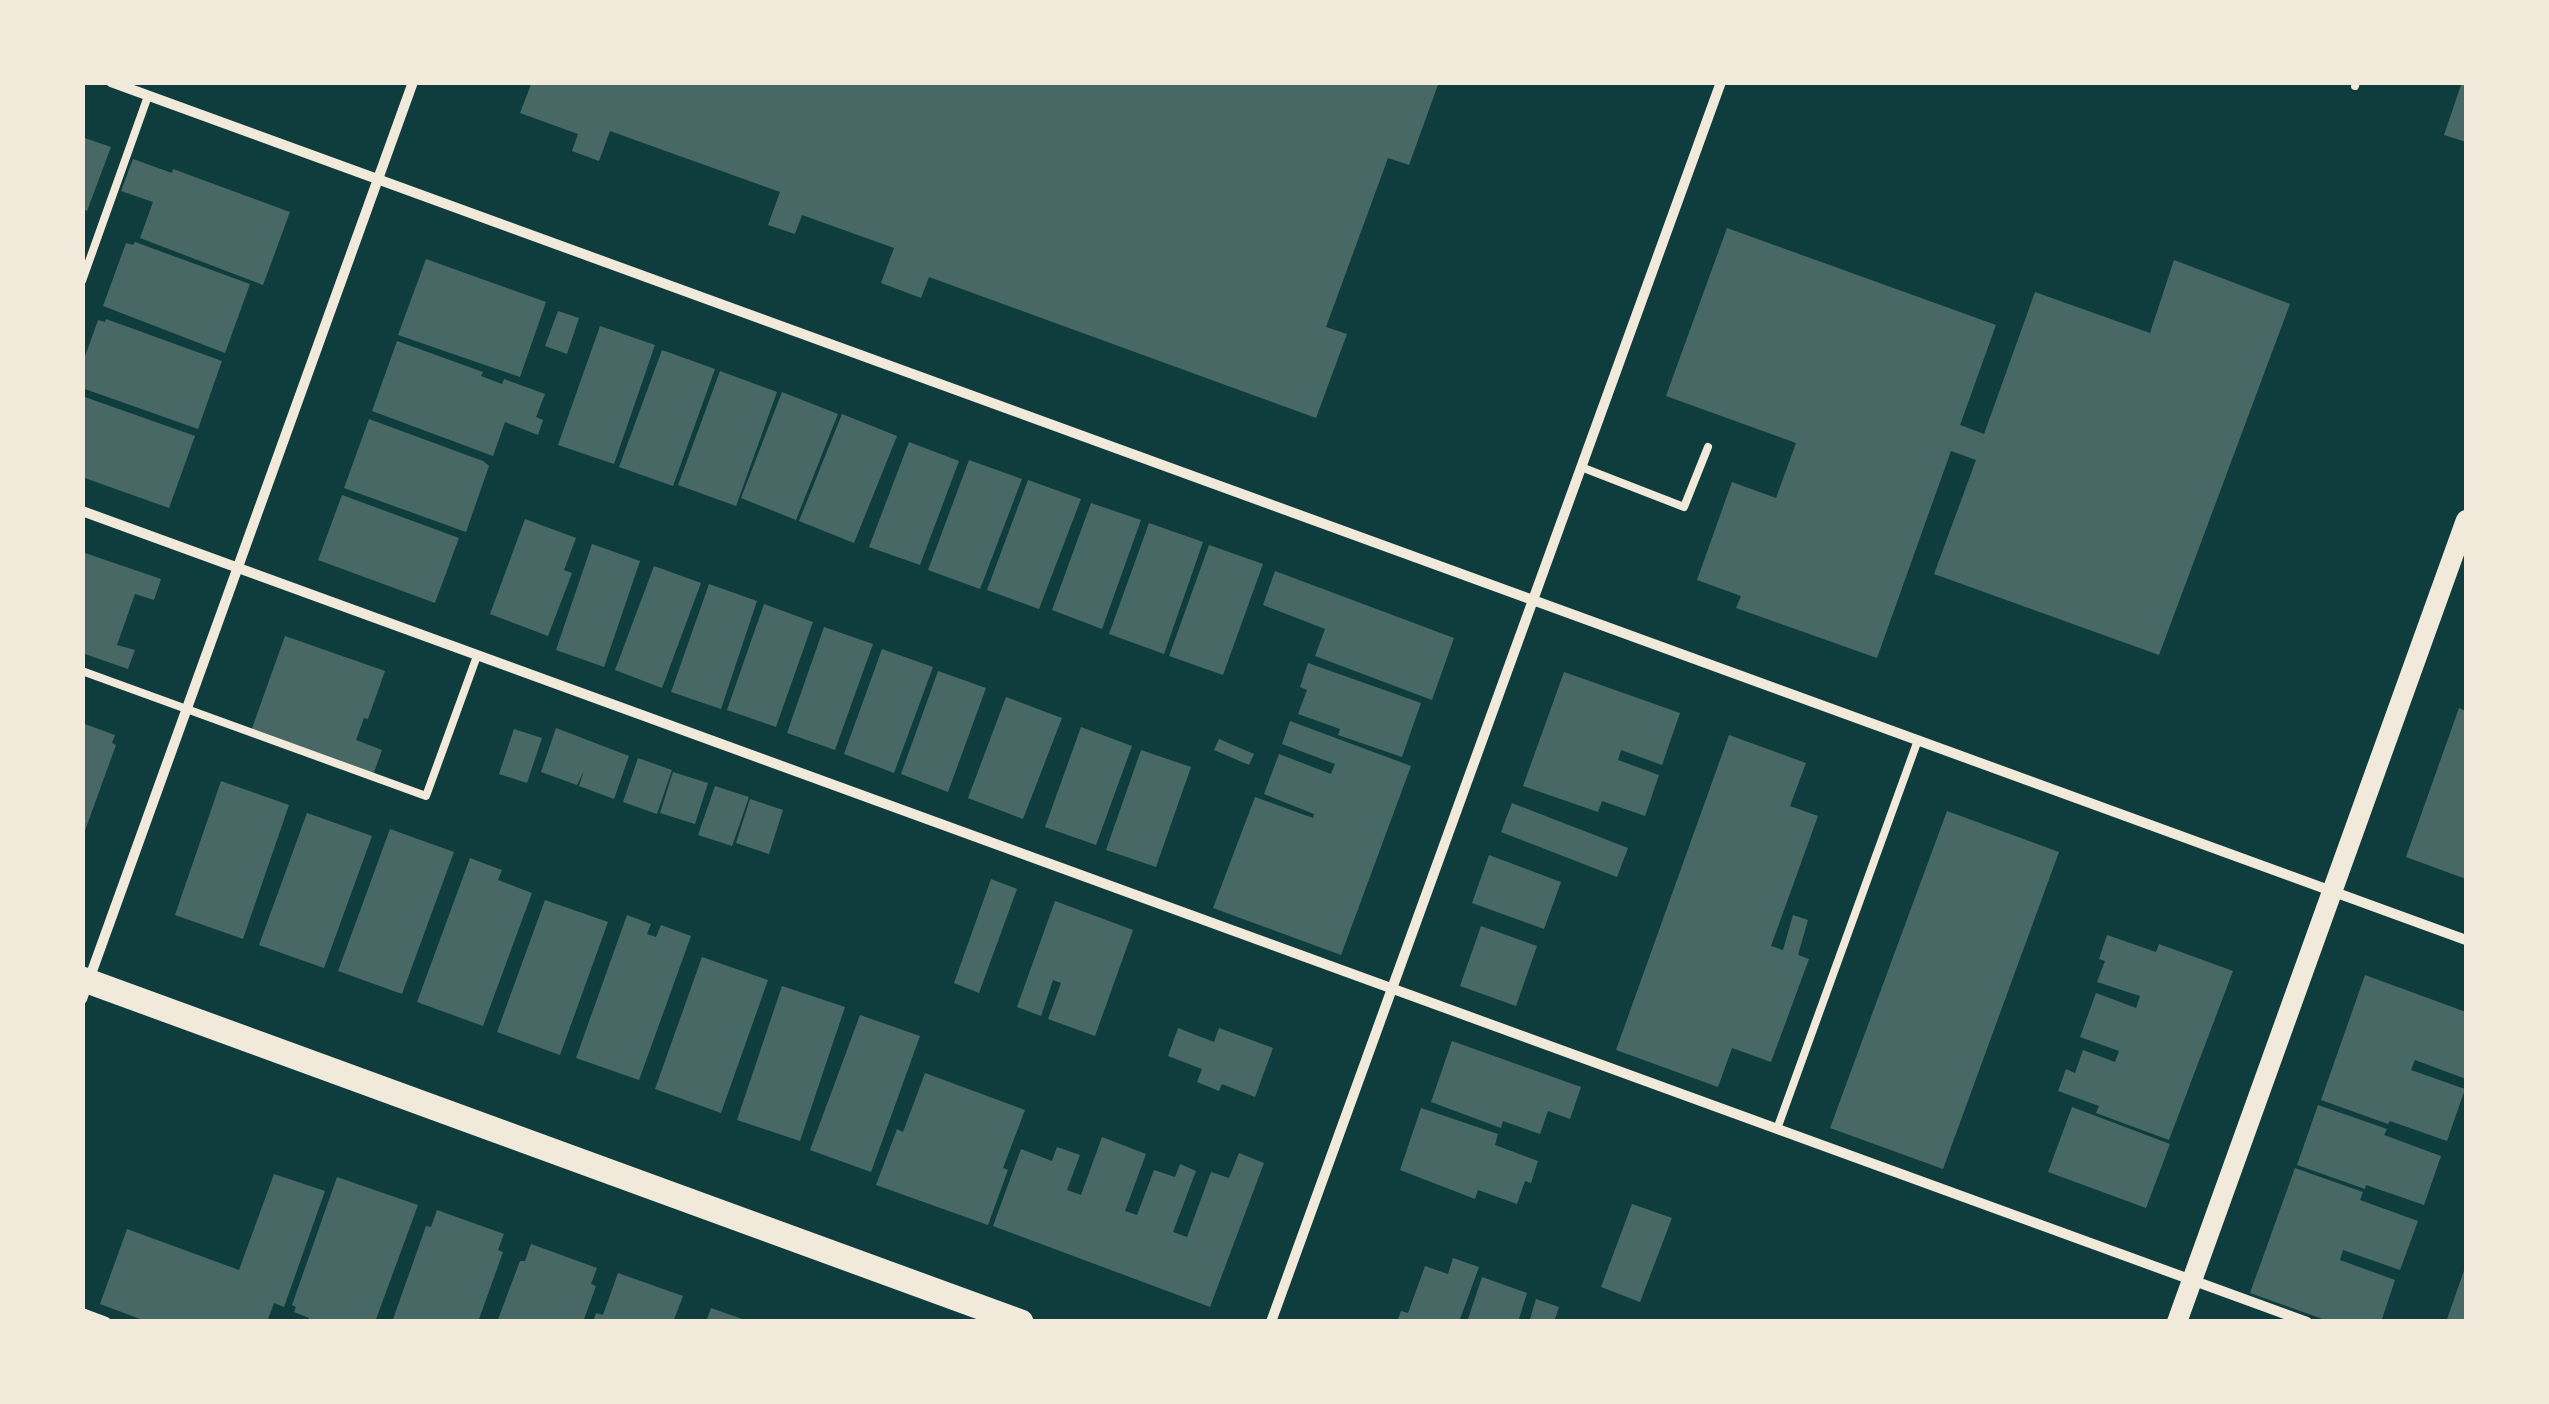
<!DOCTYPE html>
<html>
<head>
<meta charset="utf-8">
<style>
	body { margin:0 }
	#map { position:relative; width:2549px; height:1404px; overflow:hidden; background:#0f3d3e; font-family:Lato,sans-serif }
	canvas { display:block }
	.frame { position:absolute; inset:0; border:85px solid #f1e9da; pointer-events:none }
</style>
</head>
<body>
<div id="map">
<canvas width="2549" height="1404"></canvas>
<div class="frame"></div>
</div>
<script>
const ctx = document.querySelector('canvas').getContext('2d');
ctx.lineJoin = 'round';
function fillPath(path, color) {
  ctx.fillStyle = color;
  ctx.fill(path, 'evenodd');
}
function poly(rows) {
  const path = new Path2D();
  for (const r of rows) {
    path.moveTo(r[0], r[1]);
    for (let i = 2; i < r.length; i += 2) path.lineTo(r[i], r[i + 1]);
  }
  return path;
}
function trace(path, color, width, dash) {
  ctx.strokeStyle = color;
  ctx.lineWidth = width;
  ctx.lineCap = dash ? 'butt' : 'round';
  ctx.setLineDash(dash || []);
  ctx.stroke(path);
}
fillPath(poly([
	[532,82,1439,82,1409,165,1388,158,1326,327,1347,334,1316,418,929,277,921,298,881,283,894,248,802,215,795,234,768,225,780,192,610,131,599,161,572,151,578,134,520,113],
	[2462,82,2466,82,2466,142,2444,135],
	[82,137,111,147,87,211,82,209],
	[133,159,172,173,173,169,290,212,263,285,140,238,153,202,121,191],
	[1727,228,1996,325,1960,425,1984,434,2035,292,2150,333,2174,260,2290,304,2159,655,1934,574,1976,460,1951,451,1877,658,1736,608,1741,596,1697,580,1732,482,1776,498,1796,443,1666,396],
	[135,242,250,284,225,353,103,306,126,243,133,245],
	[426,259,546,302,520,377,398,335],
	[558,311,579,318,567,354,545,346],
	[106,319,222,361,198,429,82,388,82,364,87,351,98,320,105,322],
	[600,326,655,345,614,464,558,445],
	[397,341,483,372,481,376,502,384,504,379,545,394,536,417,543,420,538,435,505,422,493,456,372,411],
	[662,350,715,369,673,486,619,467],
	[720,371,777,392,736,506,678,485],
	[782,392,838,414,796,520,741,498],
	[82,396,195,436,169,508,82,477],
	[842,414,897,436,854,543,799,521],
	[369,419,483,461,489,466,466,532,344,488],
	[909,442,959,461,920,565,869,547],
	[969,460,1022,479,980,589,928,570],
	[1028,480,1081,499,1039,609,987,590],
	[342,495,459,538,435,603,318,560],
	[1091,503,1141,520,1102,629,1052,610],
	[525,519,576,538,564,570,572,573,548,636,490,614],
	[1149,523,1203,542,1164,654,1109,634],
	[592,544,640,561,604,667,556,650],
	[1209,545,1263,564,1223,675,1169,656],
	[82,552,161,579,154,600,135,594,117,645,135,650,128,669,82,653],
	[654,566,701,583,662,688,615,670],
	[1275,571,1454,638,1432,700,1315,656,1325,629,1263,605],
	[709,584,757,601,721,709,671,692],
	[764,604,813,622,776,727,727,710],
	[824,627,873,644,835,750,787,733],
	[285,636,385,671,368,719,364,718,356,740,382,750,373,775,251,731],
	[882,649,933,667,894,773,844,754],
	[1308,663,1421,703,1402,757,1338,735,1340,729,1298,714,1307,690,1300,687],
	[938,671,986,688,948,792,901,774],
	[1564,672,1680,713,1662,765,1621,750,1618,760,1659,775,1645,816,1602,801,1598,812,1523,786],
	[1006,697,1062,718,1023,819,968,798],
	[2459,708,2466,711,2466,879,2406,857],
	[1290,721,1411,766,1341,955,1213,908,1255,797,1313,818,1314,814,1264,794,1279,754,1331,774,1335,764,1282,744],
	[82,723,115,735,112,743,116,745,83,836],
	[1081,727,1132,746,1096,845,1045,827],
	[556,728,629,756,614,799,579,786,584,771,577,785,541,772],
	[514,729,542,738,527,783,499,774],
	[1729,735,1806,763,1790,806,1818,816,1771,946,1783,950,1793,915,1808,920,1798,955,1809,959,1771,1062,1732,1048,1718,1087,1616,1050],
	[1219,739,1254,754,1249,765,1214,750],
	[1141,750,1191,767,1156,867,1106,850],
	[638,758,672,770,657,814,623,802],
	[673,772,708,783,695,824,660,813],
	[221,781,289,805,243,939,175,915],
	[715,786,749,797,732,846,698,835],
	[750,799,783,810,769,854,736,843],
	[1512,803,1628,848,1617,877,1501,832],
	[1947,811,2059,852,1943,1169,1830,1128],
	[307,813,372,836,324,968,259,945],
	[390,829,454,852,402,994,338,971],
	[1489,855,1561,882,1544,929,1472,903],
	[470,858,502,870,498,880,532,893,483,1026,417,1002],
	[991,879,1017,889,979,993,954,983],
	[545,900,608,922,560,1055,497,1032],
	[1055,901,1133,930,1095,1036,1048,1019,1061,983,1053,980,1041,1016,1017,1007],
	[627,915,651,924,647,934,656,937,661,925,691,936,639,1080,576,1058],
	[1481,926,1537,946,1516,1006,1460,986],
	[2107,935,2156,952,2159,944,2233,971,2169,1140,2096,1113,2099,1106,2058,1091,2066,1069,2075,1073,2083,1050,2115,1062,2119,1051,2080,1037,2096,993,2136,1008,2140,996,2097,982,2105,961,2099,959],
	[702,957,768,980,721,1113,655,1089],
	[2365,975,2466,1012,2466,1079,2415,1060,2411,1070,2465,1089,2447,1141,2390,1121,2388,1124,2321,1100],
	[782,986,845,1007,800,1141,737,1120],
	[860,1015,920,1036,871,1172,810,1150],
	[1178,1028,1214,1042,1219,1028,1273,1048,1255,1097,1222,1084,1219,1091,1197,1082,1202,1069,1168,1056],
	[1452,1041,1581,1087,1570,1119,1548,1111,1540,1134,1503,1121,1501,1128,1431,1102],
	[925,1073,1025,1110,1003,1168,1008,1170,988,1225,876,1185,897,1129,903,1132],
	[2318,1105,2387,1129,2384,1135,2441,1156,2424,1205,2366,1185,2365,1189,2297,1165],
	[2072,1107,2170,1144,2146,1208,2048,1172],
	[1421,1108,1498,1134,1495,1145,1538,1161,1531,1183,1525,1181,1517,1204,1478,1190,1475,1199,1400,1170],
	[1102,1137,1146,1154,1125,1211,1137,1215,1154,1170,1175,1177,1180,1164,1196,1171,1173,1232,1187,1237,1211,1172,1229,1178,1239,1153,1264,1163,1210,1307,993,1226,1021,1149,1052,1161,1057,1147,1080,1155,1067,1190,1081,1195],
	[2295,1168,2363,1192,2360,1200,2418,1221,2400,1270,2343,1250,2340,1260,2395,1280,2381,1322,2331,1322,2250,1293],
	[274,1174,325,1191,284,1307,274,1303,267,1322,148,1322,100,1304,127,1229,239,1270],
	[337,1177,418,1205,375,1322,308,1322,309,1318,294,1312,296,1307,292,1305],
	[1632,1204,1672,1218,1640,1302,1601,1287],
	[437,1210,504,1234,498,1250,503,1252,478,1322,392,1322,426,1226,431,1227],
	[531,1244,597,1268,591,1284,596,1286,583,1322,497,1322,520,1261,525,1261],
	[1453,1258,1479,1267,1459,1322,1397,1322,1401,1311,1408,1313,1425,1266,1448,1274],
	[2466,1265,2466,1322,2446,1322],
	[618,1273,683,1296,673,1322,593,1322,596,1313,603,1315],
	[1482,1277,1527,1293,1518,1322,1467,1322],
	[1536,1299,1559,1307,1554,1322,1529,1322],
	[711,1308,748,1321,748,1322,706,1322]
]), '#486865');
trace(poly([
	[2355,86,2356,82],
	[82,281,148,96],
	[1581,467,1684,507,1708,447],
	[82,671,426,796,477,656],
	[1777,1129,1918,740]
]), '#f1e9da', 8);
trace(poly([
	[111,82,2466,940],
	[82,511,2307,1322],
	[82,999,413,82],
	[82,1313,106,1322],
	[1271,1322,1721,82]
]), '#f1e9da', 10);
trace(poly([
	[2177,1322,2466,520]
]), '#f1e9da', 20);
trace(poly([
	[82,979,1021,1322]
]), '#f1e9da', 25);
</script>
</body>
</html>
